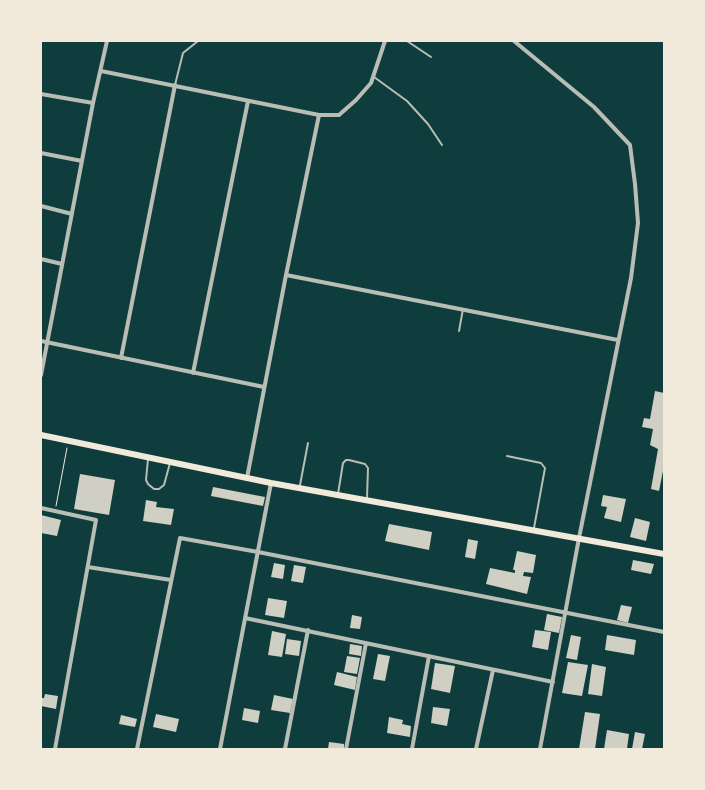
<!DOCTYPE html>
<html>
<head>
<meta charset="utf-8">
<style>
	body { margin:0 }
	#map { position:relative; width:705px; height:790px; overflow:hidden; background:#0f3d3e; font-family:"Public Sans",sans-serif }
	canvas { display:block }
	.frame { position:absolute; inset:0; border:42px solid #f1e9da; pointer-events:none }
</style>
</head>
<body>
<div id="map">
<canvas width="705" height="790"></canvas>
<div class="frame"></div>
</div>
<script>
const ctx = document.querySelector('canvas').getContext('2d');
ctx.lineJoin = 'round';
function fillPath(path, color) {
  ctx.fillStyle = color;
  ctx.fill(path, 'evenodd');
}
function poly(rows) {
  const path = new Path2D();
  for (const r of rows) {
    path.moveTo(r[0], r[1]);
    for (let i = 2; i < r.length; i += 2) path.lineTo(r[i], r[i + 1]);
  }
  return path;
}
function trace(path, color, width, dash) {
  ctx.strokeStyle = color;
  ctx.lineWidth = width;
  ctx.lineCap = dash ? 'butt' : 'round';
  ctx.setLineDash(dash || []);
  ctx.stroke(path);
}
fillPath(poly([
	[655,391,664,393,664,466,659,491,651,489,658,449,650,445,653,429,642,427,644,418,650,419],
	[80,474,115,480,109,515,74,509],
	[213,487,265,497,263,506,211,496],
	[603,495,626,499,621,522,604,518,607,507,601,506],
	[146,500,157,502,156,507,174,509,171,525,143,521],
	[41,515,61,520,57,536,41,533],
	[635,518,650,522,646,541,630,537],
	[389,524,432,532,429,550,385,541],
	[468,539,478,541,475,559,465,557],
	[517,551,536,555,533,573,524,572,523,576,531,577,527,594,486,584,490,568,515,573,515,570,513,570],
	[633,560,654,564,651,574,631,570],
	[274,563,285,565,283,579,271,577],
	[294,565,306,567,303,583,291,581],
	[268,598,287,601,284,618,265,615],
	[621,605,632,607,628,623,617,620],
	[547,614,562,617,559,633,544,630],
	[352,615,362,617,360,629,350,628],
	[535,630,551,632,548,650,532,647],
	[272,631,286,634,282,657,268,655],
	[571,635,581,637,577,660,566,658],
	[607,635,636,640,634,655,605,650],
	[287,639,301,641,299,656,285,654],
	[350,644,362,646,361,656,349,654],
	[378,654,390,656,385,681,373,679],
	[347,656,360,658,357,674,344,672],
	[568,662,588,665,582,696,562,693],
	[435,663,455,666,450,693,431,689],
	[592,664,606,667,602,696,588,694],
	[337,672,357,677,355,690,334,685],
	[45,694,58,696,56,709,41,706,41,698,44,698],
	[274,695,293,699,290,713,271,710],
	[433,707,450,709,447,726,431,723],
	[244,708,260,711,258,723,242,720],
	[585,712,600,714,595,749,579,749],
	[156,714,179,719,176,732,153,727],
	[121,715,137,719,135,727,119,724],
	[389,717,403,720,402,724,411,726,410,737,387,733],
	[607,730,629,734,627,749,604,749],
	[635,732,645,734,642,749,632,749],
	[329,742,344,744,344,749,328,749]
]), '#cfcfc3');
trace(poly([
	[56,506,67,448]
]), '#f1e9da', 1);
trace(poly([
	[407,41,431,57],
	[374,77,407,101,428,124,442,145],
	[175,85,183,53,198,41],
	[459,331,463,309],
	[507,456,541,463,545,468,534,528],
	[148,459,146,480,148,484,154,489,159,489,164,485,170,463],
	[300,485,308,443],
	[338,494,343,463,346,460,349,460,365,464,368,468,367,498]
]), '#b8beb3', 2);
trace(poly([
	[514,41,594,107,630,145,635,184,638,223,631,278,579,538,540,749],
	[101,71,319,115,339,115,356,100,371,83,385,41],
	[41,94,93,103],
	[41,153,82,161],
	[41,206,72,214],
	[41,259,62,264],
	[286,275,618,340],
	[41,341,264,387],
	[121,358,175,85],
	[193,373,248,101],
	[41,375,93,103,107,41],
	[247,478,286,275,319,115],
	[41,508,96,520,55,749],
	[88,567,171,580],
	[245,618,553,682],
	[137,749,180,538,258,552,664,632],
	[220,749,271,483],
	[285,749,308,630],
	[346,749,366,643],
	[412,749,429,656],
	[476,749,493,670]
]), '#b8beb3', 4);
trace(poly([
	[41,435,271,483,664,554]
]), '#f1e9da', 6);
</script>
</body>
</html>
